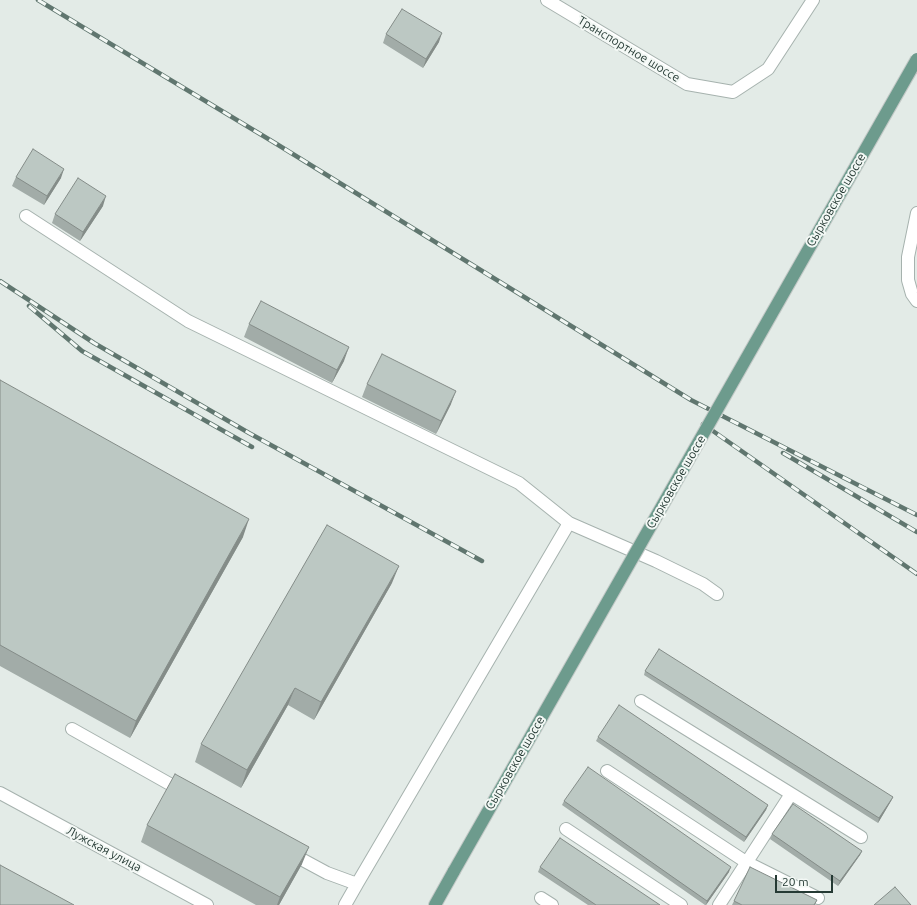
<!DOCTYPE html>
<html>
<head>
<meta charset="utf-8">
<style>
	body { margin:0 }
	#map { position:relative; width:917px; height:905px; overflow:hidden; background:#e3ebe7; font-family:Ubuntu,sans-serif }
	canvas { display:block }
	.scale { position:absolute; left:775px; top:875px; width:58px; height:18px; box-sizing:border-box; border:2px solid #253a34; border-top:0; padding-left:5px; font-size:12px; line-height:14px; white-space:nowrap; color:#253a34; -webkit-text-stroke:3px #f3f8f5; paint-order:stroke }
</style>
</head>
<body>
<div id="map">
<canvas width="917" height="905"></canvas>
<div class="scale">20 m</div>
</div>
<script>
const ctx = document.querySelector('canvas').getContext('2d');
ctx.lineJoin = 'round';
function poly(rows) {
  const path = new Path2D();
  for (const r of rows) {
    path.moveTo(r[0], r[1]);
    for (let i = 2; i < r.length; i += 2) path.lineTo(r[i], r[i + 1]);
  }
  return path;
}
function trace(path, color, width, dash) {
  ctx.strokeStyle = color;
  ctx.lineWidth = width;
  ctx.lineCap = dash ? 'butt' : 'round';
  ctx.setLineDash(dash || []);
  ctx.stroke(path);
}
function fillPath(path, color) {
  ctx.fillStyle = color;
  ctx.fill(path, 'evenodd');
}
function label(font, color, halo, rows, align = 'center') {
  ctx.font = font + ' Ubuntu,sans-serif';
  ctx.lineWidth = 4;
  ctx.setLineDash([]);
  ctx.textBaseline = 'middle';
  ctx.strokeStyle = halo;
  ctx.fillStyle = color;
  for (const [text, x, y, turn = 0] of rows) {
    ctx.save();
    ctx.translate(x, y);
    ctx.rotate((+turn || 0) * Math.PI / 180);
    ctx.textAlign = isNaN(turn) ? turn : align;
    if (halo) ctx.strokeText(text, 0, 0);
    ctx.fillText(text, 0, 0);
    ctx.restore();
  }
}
const minor = poly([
	[547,0,687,84,733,92,768,69,813,0],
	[917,213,908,257,908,280,912,294,917,301],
	[26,216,188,321,519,483,569,523,656,561,703,584,717,594],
	[641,701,861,837],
	[72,729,184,792],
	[607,771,746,862,818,898],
	[0,793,207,905],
	[566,829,681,905],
	[290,853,327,873,357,884,569,523],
	[541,898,552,905],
	[345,905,357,884],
	[719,905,791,794]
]);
const major = poly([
	[435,905,454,871]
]);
trace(minor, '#a6b2ae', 14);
trace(major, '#c2c8c6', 14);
trace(minor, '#fff', 12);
trace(major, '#6d9b8d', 12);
const rail = poly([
	[38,0,275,143,691,400,917,515],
	[0,281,94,343,249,433,482,561],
	[29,306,82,351,252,447],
	[703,424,917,574],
	[783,453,917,532]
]);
trace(rail, '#60766f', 4.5);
trace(rail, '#f3f8f5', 3, [9]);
const majorBridge = poly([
	[454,871,917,59]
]);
trace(majorBridge, '#c2c8c6', 14, []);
trace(majorBridge, '#6d9b8d', 12);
fillPath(poly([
	[386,34,439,42,423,68,383,43],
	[16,177,61,178,44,205,12,186],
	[103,206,80,241,52,223,55,214],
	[249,324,344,361,332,383,244,337],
	[0,380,243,537,130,738,0,666],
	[367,384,451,404,436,434,362,397],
	[392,583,314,720,288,705,241,788,195,762,201,744],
	[645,671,893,797,891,801,878,823,644,675],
	[598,737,768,805,766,810,744,842,596,741],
	[564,801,729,872,706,905,705,905,562,805],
	[147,825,302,864,279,905,256,905,141,842],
	[772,834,862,851,860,855,838,886,770,839],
	[540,867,660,905,588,905,538,872],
	[817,900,815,905,732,905,734,901]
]), '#a2aca8');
fillPath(poly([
	[442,33,439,42,423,68,426,59],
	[64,169,61,178,44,205,47,196],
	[106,196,103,206,80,241,83,232],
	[349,347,344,361,332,383,337,370],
	[456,391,451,404,436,434,441,421],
	[249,519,243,537,130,738,136,721],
	[399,566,392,583,314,720,321,702],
	[295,688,288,705,241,788,247,770],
	[893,797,891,801,878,823,879,818],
	[768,805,766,810,744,842,746,837],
	[309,847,302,864,279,905,277,905,280,897],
	[862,851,860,855,838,886,840,881],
	[731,867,729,872,706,905,707,901]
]), '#848c88');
const building = poly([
	[402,9,442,33,426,59,386,34,402,9],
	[33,149,64,169,47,196,16,177,33,149],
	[78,178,106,196,83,232,55,214,78,178],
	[261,301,349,347,337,370,249,324,261,301],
	[382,354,456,391,441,421,367,384,382,354],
	[0,380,249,519,136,721,0,645,0,380],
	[327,525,399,566,321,702,295,688,247,770,201,744,327,525],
	[659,649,893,797,879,818,645,671,659,649],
	[619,705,768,805,746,837,598,737,619,705],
	[588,767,731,867,707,901,564,801,588,767],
	[175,774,309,847,280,897,147,825,175,774],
	[793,804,862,851,840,881,772,834,793,804],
	[560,838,660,905,596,905,540,867,560,838],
	[0,865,74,905,0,905,0,865],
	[750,867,817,900,814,905,742,905,734,901,750,867],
	[895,887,911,905,874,905,895,887]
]);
fillPath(building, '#bcc8c3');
trace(building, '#848c88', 1);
label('12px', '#253a34', '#f3f8f5', [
	["Транспортное шоссе",629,49,31],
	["Сырковское шоссе",836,200,-60],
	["Сырковское шоссе",676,482,-60],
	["Сырковское шоссе",515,763,-60],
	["Лужская улица",104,849,28]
]);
</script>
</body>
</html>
